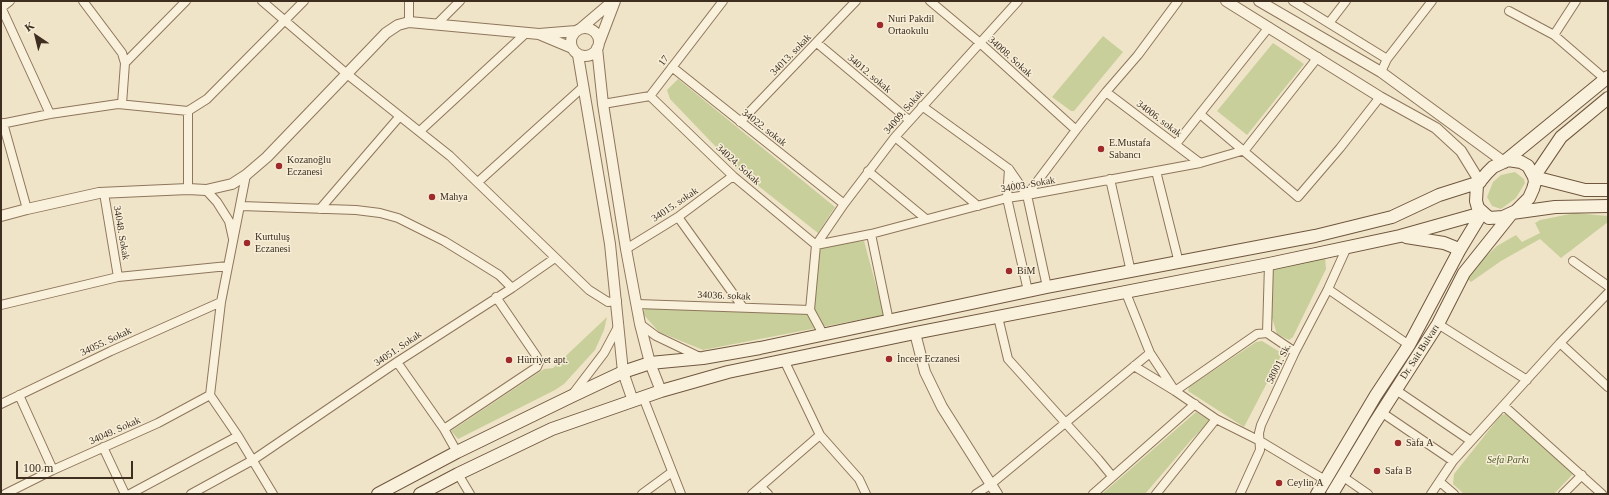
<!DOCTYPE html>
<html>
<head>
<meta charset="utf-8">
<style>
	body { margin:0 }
	#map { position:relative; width:1609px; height:495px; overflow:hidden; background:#f0e4c8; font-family:"Times New Roman",serif }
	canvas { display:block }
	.frame { position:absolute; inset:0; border:2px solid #3d2e20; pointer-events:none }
	.north { position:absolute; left:16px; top:16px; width:40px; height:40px; -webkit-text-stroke:3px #f7eed8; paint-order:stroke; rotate:325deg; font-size:11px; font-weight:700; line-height:16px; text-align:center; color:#3d2e20 }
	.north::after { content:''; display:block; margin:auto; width:14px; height:18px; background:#3d2e20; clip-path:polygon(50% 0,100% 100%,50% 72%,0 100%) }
	.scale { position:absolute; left:16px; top:461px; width:117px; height:18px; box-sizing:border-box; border:2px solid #3d2e20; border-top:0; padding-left:5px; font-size:12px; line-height:14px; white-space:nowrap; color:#3d2e20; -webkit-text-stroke:3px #f7eed8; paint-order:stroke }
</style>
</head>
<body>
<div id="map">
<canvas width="1609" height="495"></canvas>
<div class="frame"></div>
<div class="north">K</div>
<div class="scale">100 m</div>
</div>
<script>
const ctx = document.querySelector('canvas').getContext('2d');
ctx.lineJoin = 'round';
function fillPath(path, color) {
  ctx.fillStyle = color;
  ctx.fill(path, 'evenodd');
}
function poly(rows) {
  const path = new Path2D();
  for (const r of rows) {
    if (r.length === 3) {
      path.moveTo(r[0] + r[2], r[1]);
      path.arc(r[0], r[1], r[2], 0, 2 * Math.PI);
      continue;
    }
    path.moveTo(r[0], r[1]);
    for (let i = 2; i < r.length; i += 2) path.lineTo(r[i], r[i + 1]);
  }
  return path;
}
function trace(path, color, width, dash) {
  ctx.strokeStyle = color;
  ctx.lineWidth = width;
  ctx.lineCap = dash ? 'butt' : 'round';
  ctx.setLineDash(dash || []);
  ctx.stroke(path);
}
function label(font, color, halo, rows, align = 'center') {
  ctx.font = font + ' "Times New Roman",serif';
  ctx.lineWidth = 3;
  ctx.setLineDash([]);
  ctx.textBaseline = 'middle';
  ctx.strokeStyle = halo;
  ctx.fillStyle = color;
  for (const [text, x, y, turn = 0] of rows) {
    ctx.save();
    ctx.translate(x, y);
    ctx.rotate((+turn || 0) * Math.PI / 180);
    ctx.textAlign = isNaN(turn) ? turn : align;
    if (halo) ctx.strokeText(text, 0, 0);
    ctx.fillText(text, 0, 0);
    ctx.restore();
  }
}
fillPath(poly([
	[1103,36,1123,52,1074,111,1071,111,1052,97],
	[1273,43,1304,64,1247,135,1217,111],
	[678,79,835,207,818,233,738,170,670,99,667,90],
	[1515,172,1524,179,1525,183,1516,198,1501,209,1492,206,1487,197,1493,182,1501,175],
	[1575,213,1608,216,1608,222,1561,258,1540,239,1501,261,1471,282,1468,279,1478,264,1497,246,1516,235,1522,242,1540,233,1535,223,1540,220],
	[864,241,884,315,703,350,659,332,643,314,645,308,810,310,816,245],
	[1325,256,1326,269,1293,337,1289,340,1277,334,1272,318,1271,269],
	[607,317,604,330,595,350,564,384,555,390,458,439,451,431,544,369,553,368],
	[1262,341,1280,352,1281,356,1244,427,1188,391,1189,387,1256,342],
	[1196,412,1210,421,1192,439,1145,494,1102,494],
	[1506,414,1574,473,1554,494,1464,494,1453,484,1454,474,1501,415]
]), '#c9cf9b');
const minor = poly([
	[83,1,122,53,125,63,122,104],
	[262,1,347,74,450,156,589,290,608,302,617,301],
	[930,1,979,42,1076,130],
	[1293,1,1387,59],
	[1,7,50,114],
	[1,8,10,1],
	[1509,11,1554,35,1605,79],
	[409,22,409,1],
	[1329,23,1346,1],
	[436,25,460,1],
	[1554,35,1576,1],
	[817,43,909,120],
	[125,63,186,1],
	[672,67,844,204],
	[1381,72,1387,59,1432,1],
	[1106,92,1200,163],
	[650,96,733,176,816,245],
	[603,104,650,96,723,1],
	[922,106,1009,169,1027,195],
	[1200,114,1298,197,1340,148,1380,97],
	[740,122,856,1],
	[3,123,27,209],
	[1,124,50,114,118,104,188,111],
	[420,131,526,33],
	[895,137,978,206],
	[1176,144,1269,27],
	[1245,150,1318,57],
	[1009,169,1007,198,1028,291],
	[868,171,926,219],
	[1156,171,1179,263],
	[246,175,221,302,210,395,238,436,273,494],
	[1110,179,1131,272],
	[478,182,583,87],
	[188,189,188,111,207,99,304,1],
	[206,190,217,202,229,221,233,239],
	[104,193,118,277],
	[241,206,356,210,380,213,398,218,444,241,475,260,499,275,512,288],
	[320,209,400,116],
	[678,217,742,306],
	[871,234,889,321],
	[816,245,871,234,1007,198,1027,195,1200,163,1245,150],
	[626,249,678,217,733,176],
	[1573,261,1608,286],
	[1047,287,1027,195,1076,130,1106,92,1138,55,1178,1],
	[1328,289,1409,345],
	[1126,293,1150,353,1175,391,1216,419,1260,441,1325,480],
	[637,304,810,310],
	[1,305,118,277,228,266],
	[998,317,1008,359,1098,459,1112,476],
	[640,324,656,336,702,358],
	[1438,324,1527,380],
	[1267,333,1269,264],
	[823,334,810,310,816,245,844,204,895,137,1018,1],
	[1560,343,1608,387],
	[397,362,444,429,457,452],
	[1134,366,1175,391,1257,334,1267,333,1295,352],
	[1396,390,1471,441],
	[19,395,53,470],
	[572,395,604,353,619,325],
	[643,397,681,494],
	[1,404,111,351,221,302],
	[1504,406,1602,494],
	[1381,412,1453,461],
	[444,429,537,367,539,362,537,357,496,297],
	[820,435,859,479,866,494],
	[103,447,125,494],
	[458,474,470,494],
	[1342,476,1368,494],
	[1440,482,1454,494],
	[761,487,768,494],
	[5,494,53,470,158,423,210,395],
	[130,494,238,436],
	[191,494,253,460,397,362,512,288,555,258],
	[642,494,672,472],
	[752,494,820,435,784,360],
	[976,494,990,485,1150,353],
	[1093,494,1195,404],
	[1156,494,1216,419],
	[1240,494,1260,450,1259,433,1261,425,1295,352,1328,289,1347,247],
	[1431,494,1453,461,1560,343,1608,293],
	[1563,494,1582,475]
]);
const tertiary = poly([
	[1226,1,1380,97,1436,128,1461,151,1480,182],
	[1259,1,1381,72,1504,162],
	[585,42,14],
	[580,29,613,1],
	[541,35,572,48],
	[599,43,615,1],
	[597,48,603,104,626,249,640,324,650,363,661,391],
	[578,55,610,244,623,372,633,401],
	[1,216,27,209,99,193,188,189,206,190,232,184,246,175,267,157,386,33,398,25,409,22,539,34,576,31],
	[915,333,925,372,942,407,997,494]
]);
const secondary = poly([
	[1608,98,1561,137,1534,177,1585,190,1608,190],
	[1508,160,1521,162,1528,166,1534,177,1535,182,1533,189,1529,198,1516,211,1503,217,1489,218,1478,208,1476,201,1477,185,1487,173,1493,167,1508,160],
	[1504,162,1608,77],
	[1406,237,1444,243,1454,247,1459,251],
	[378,494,457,452,570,397,623,372,650,363,703,358,760,348,1047,287,1315,236,1392,217,1439,195,1480,182],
	[420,494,458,474,552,429,661,391,728,372,915,333,1269,264,1400,236,1482,213],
	[1317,494,1376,395,1409,345,1459,251,1482,213],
	[1332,494,1374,424,1438,324,1464,273,1512,213,1555,207,1608,206]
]);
trace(minor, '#8d765c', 10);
trace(tertiary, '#8d765c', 12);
trace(secondary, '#6f573f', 14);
trace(minor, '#faf1dc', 8);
trace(tertiary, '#faf1dc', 10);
trace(secondary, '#faf1dc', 12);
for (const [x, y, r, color] of [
	[880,25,4,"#9e2a2b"],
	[1101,149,4,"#9e2a2b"],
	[279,166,4,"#9e2a2b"],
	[432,197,4,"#9e2a2b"],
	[247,243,4,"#9e2a2b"],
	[1009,271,4,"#9e2a2b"],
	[889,359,4,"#9e2a2b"],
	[509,360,4,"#9e2a2b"],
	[1398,443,4,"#9e2a2b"],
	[1377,471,4,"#9e2a2b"],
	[1279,483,4,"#9e2a2b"]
]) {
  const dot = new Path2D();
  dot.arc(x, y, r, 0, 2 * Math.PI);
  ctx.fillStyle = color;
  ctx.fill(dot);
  trace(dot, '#f7eed8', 1.5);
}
label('10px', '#3d2e20', '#f7eed8', [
	["Nuri Pakdil",888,19],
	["Ortaokulu",888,31],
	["E.Mustafa",1109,143],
	["Sabancı",1109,155],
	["Kozanoğlu",287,160],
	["Eczanesi",287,172],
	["Mahya",440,197],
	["Kurtuluş",255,237],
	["Eczanesi",255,249],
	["BiM",1017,271],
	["İnceer Eczanesi",897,359],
	["Hürriyet apt.",517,360],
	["Safa A",1406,443],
	["Safa B",1385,471],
	["Ceylin A",1287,483]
], 'left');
label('10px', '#3d2e20', '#f7eed8', [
	["34013. sokak",791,55,-46],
	["34008. Sokak",1010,57,42],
	["17",664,61,-53],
	["34012. sokak",869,74,40],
	["34009. Sokak",904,112,-49],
	["34006. sokak",1159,119,37],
	["34022. sokak",764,128,38],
	["34024. Sokak",738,165,42],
	["34003. Sokak",1028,185,-10],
	["34015. sokak",675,205,-34],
	["34048. Sokak",121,233,80],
	["34036. sokak",724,296,2],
	["34055. Sokak",106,342,-25],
	["34051. Sokak",398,349,-34],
	["Dr. Sait Bulvarı",1420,352,-57],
	["58001. Sk.",1279,364,-64],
	["34049. Sokak",115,431,-24]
]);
label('italic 10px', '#4d5a26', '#f7eed8', [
	["Sefa Parkı",1508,460]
]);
</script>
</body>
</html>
